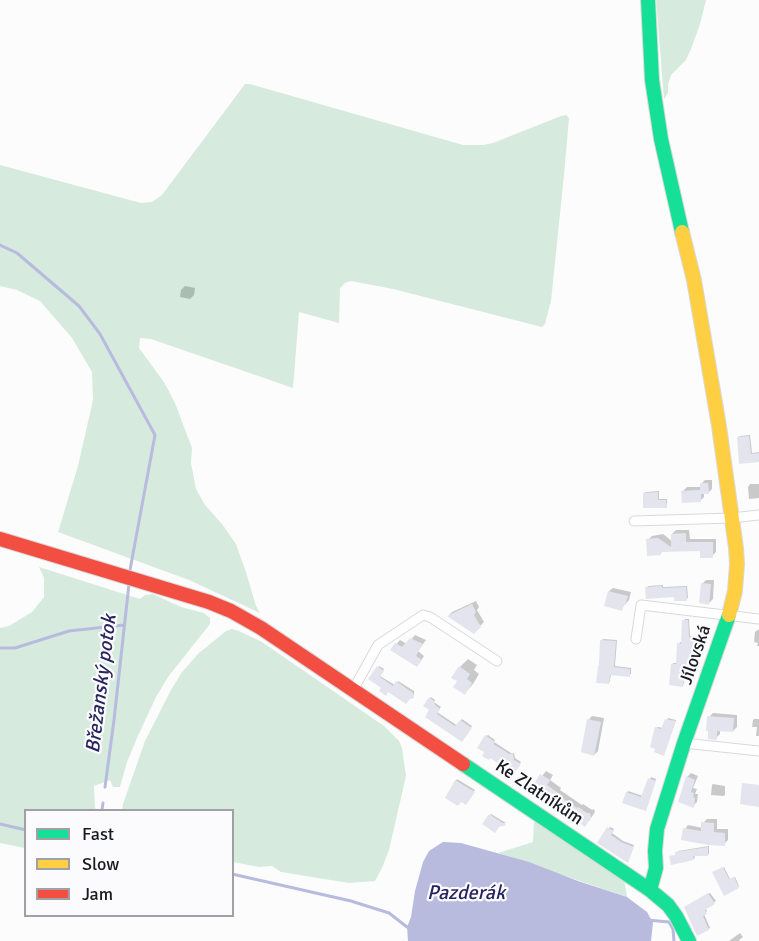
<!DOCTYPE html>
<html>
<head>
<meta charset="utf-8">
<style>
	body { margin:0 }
	#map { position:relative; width:759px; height:941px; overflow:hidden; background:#fcfcfc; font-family:Signika,sans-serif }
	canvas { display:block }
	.legend { position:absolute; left:24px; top:809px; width:210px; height:108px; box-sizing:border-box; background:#fbfbfd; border:2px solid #a1a1a3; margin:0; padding:8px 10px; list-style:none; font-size:18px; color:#191a1d }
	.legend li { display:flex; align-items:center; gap:12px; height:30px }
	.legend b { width:30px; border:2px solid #a1a1a3 }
</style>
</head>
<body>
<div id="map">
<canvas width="759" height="941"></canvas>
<ul class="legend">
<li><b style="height:8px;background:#16e098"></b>Fast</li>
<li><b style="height:8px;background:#ffcf43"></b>Slow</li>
<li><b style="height:8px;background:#f24e42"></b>Jam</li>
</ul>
</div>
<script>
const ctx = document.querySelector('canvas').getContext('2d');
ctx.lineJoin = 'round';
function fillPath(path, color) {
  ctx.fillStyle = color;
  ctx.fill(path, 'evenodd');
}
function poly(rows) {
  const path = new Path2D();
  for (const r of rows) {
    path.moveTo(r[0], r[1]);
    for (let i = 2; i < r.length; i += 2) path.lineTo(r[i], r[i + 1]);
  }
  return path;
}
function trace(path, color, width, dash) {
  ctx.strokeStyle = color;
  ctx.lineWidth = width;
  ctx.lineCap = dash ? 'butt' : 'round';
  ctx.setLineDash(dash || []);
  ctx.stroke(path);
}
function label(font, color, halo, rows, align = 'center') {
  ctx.font = font + ' Signika,sans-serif';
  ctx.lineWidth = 4.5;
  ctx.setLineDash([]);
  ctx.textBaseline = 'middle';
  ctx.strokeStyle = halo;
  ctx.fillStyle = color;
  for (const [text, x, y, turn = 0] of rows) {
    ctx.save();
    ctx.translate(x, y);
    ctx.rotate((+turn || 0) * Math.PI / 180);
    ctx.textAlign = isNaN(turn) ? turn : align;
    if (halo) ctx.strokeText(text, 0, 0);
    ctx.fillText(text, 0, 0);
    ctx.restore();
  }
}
fillPath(poly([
	[656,0,706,0,700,24,691,49,686,60,671,75,668,85,668,93,664,99],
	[245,84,250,84,463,145,483,145,493,143,561,116,566,115,569,118,564,175,551,301,545,324,542,327,393,289,351,281,345,283,340,288,339,323,299,312,293,388,151,339,140,338,139,348,164,382,175,403,192,448,191,463,196,489,205,505,222,524,236,544,246,572,256,606,260,613,189,580,58,532,78,466,93,400,92,372,72,338,40,301,17,290,0,286,0,165,141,203,152,202,162,195],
	[39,567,140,599,145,595,153,594,181,607,204,613,210,618,210,624,168,677,156,697,137,738,127,762,120,787,113,787,110,780,94,786,95,808,97,810,26,810,25,848,0,843,0,628,9,626,32,612,44,597,44,578],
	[232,629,239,631,262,642,384,726,399,741,402,748,406,776,389,850,382,868,375,881,349,883,281,872,272,866,259,867,233,862,232,810,122,810,123,804,145,741,171,690,182,672,199,653,226,631],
	[534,820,624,879,627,897,498,853,533,842]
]), '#d6ebde');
fillPath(poly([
	[443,842,461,843,529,862,578,881,627,897,647,912,653,923,651,941,408,941,407,927,411,917,415,891,423,862,429,851]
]), '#b8bbdd');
fillPath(poly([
	[185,286,195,288,194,295,190,299,180,297,181,290],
	[750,435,752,453,759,452,759,461,741,462,738,437,740,436],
	[705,480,712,480,712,489,708,493,704,493,704,497,700,501,683,491,687,487,701,487,701,484],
	[750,484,759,484,759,498,749,499,748,487],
	[659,491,659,499,667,499,667,505,666,506,644,493,646,492],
	[676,530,689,530,690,539,716,539,716,552,712,556,702,549,664,550,660,554,648,540,652,536,663,534,673,542,672,534],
	[706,580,714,580,713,599,709,603,702,584],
	[663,585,663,587,687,586,688,598,686,599,647,588,648,586],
	[613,588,631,592,629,600,621,609,609,591],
	[476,601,479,607,477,610,484,622,474,632,449,615,452,612],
	[685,619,689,619,690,636,697,636,696,643,691,653,690,663,685,673,684,684,682,685,672,664,674,663,677,663,679,644,680,642,683,643,684,621],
	[759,629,759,646,757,646,758,643,754,642,755,632],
	[415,635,426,640,418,651,424,656,421,661,392,649,400,640,407,644],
	[603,639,617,640,615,666,631,668,631,674,629,675,611,674,610,681,609,683,599,667,602,640],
	[468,659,477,665,474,670,479,674,473,684,465,693,459,681,460,667],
	[379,666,384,669,380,676,395,685,398,681,414,691,414,695,413,696,383,687,370,679],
	[431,697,435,700,434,702,441,707,437,712,458,726,462,719,472,726,464,738,431,710,430,698],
	[713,713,737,715,737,727,733,731,720,730,720,734,716,738,709,717],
	[592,716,604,718,598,751,594,755,589,719],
	[668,718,676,720,664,754,656,728,658,727,663,728],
	[754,719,759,719,759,736,756,736,757,727,752,727,753,720],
	[488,735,495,740,494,742,511,753,514,753,515,758,521,762,516,770,486,736],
	[546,771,553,775,550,780,561,788,560,790,582,805,583,804,592,810,594,809,595,812,589,821,555,805,532,789],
	[691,773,698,776,693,788,697,789,695,794,698,794,697,802,693,806,687,777],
	[651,777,656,779,647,807,627,793,628,791,643,796],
	[457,779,475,790,467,802,456,781],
	[713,784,725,786,725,795,723,796,711,795,712,785],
	[491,814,506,823,499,825,490,815],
	[707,819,717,819,717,829,728,829,728,840,724,844,685,829,688,825,703,828,703,823],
	[610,827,614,829,612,833,623,841,634,845,628,861,599,842],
	[709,846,709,853,708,855,694,854,695,858,693,859,672,855,677,855,678,851],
	[724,867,730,879,735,877,739,886,738,887,715,871],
	[710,893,716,901,705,908,707,911,704,914,710,928,708,929,687,906],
	[740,933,743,937,739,940,740,941,729,941]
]), '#0003');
trace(poly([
	[0,245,17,253,79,306,100,334,155,435,130,570],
	[0,648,15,648,69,631,124,625],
	[105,787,114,720,129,584],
	[102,810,103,803],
	[0,824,26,830],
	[232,874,351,901,389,913,407,927,410,927],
	[647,920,669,922,673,929,674,941]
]), '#b8bbdd', 3);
fillPath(poly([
	[749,436,751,454,759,453,759,462,739,464,737,437],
	[700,483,708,483,709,494,701,494,701,502,682,503,681,491,700,490],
	[658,492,658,500,666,500,667,508,643,508,643,493],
	[686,533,686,542,713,542,713,558,700,558,700,551,661,552,661,555,647,556,646,539,658,538,671,547,671,534],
	[701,583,711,584,709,605,699,603],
	[662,586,662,588,686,587,687,601,674,601,674,597,646,599,645,587],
	[608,591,628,596,625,605,624,605,622,611,604,606],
	[472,604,476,612,474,615,481,627,474,634,447,616],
	[682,620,688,620,689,637,696,637,695,646,690,656,689,666,688,666,684,676,683,687,669,685,671,664,676,664,677,643,681,644],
	[410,638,423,644,416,656,422,660,417,667,390,650,395,643,402,647],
	[600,640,616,641,614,667,630,669,630,677,610,675,609,684,596,683,598,666,599,666],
	[377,666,384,671,380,677,393,686,396,681,413,693,414,698,410,699,406,704,388,692,386,696,379,691,381,688,368,679],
	[459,666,470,674,467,679,472,683,465,695,453,687,457,681,451,678],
	[429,697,435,702,434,704,440,709,437,714,455,726,460,720,472,728,462,742,425,717,429,710,423,706],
	[707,716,734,718,733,732,717,731,717,740,708,739,708,731,706,731],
	[587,719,601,722,594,756,581,752],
	[665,719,676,721,664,756,654,752,655,749,650,747,655,727,661,729],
	[485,735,495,742,493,744,505,751,509,754,513,753,514,760,521,764,516,771,509,767,508,769,503,770,503,767,490,758,489,760,482,756,484,752,477,748],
	[540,774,550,780,547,785,558,793,557,794,577,808,578,807,587,813,590,813,591,818,585,827,560,811,559,812,551,807,553,805,530,790],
	[686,776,695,780,691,792,694,793,693,797,695,798,694,808,678,802],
	[648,778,656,781,646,811,622,803,626,792,641,797],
	[455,780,475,792,466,805,461,802,458,806,445,798],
	[742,783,759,785,759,807,740,804],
	[489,814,506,825,499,827,495,833,482,824],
	[701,822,714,823,714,832,725,833,725,846,708,845,681,840,683,828,701,831],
	[607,827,614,831,611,835,621,842,634,847,628,863,597,843],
	[708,847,708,856,693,856,694,860,671,865,669,856,675,855,675,852],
	[723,867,729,879,734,877,739,888,724,896,712,872],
	[708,893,715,904,705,910,707,914,703,916,709,930,697,936,684,907]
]), '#e4e4ee');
const street = poly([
	[634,521,731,518,759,515],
	[636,639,641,605,759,619],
	[353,690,378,645,423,615,430,617,497,661],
	[684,743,759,751]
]);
const fast = poly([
	[648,0,652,80,661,139,682,232],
	[463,764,650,890,668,905,676,916,689,941],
	[650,890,656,868,655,851,657,829,684,743,729,615]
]);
const slow = poly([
	[682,232,694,280,719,426,736,548,737,564,735,591,729,615]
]);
const jam = poly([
	[0,539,209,602,231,611,261,628,463,764]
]);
trace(street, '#d9d9db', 11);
trace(fast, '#d9d9db', 16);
trace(slow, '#d9d9db', 16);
trace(jam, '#d9d9db', 16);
trace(street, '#fff', 9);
trace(fast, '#16e098', 14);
trace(slow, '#ffcf43', 14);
trace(jam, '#f24e42', 14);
label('18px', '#191a1d', '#fbfbfd', [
	["Jílovská",696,655,-71],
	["Ke Zlatníkům",539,793,34]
]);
label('italic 20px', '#28245f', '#fbfbfd', [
	["Břežanský potok",102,684,-83],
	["Pazderák",466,894]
]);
</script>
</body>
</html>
